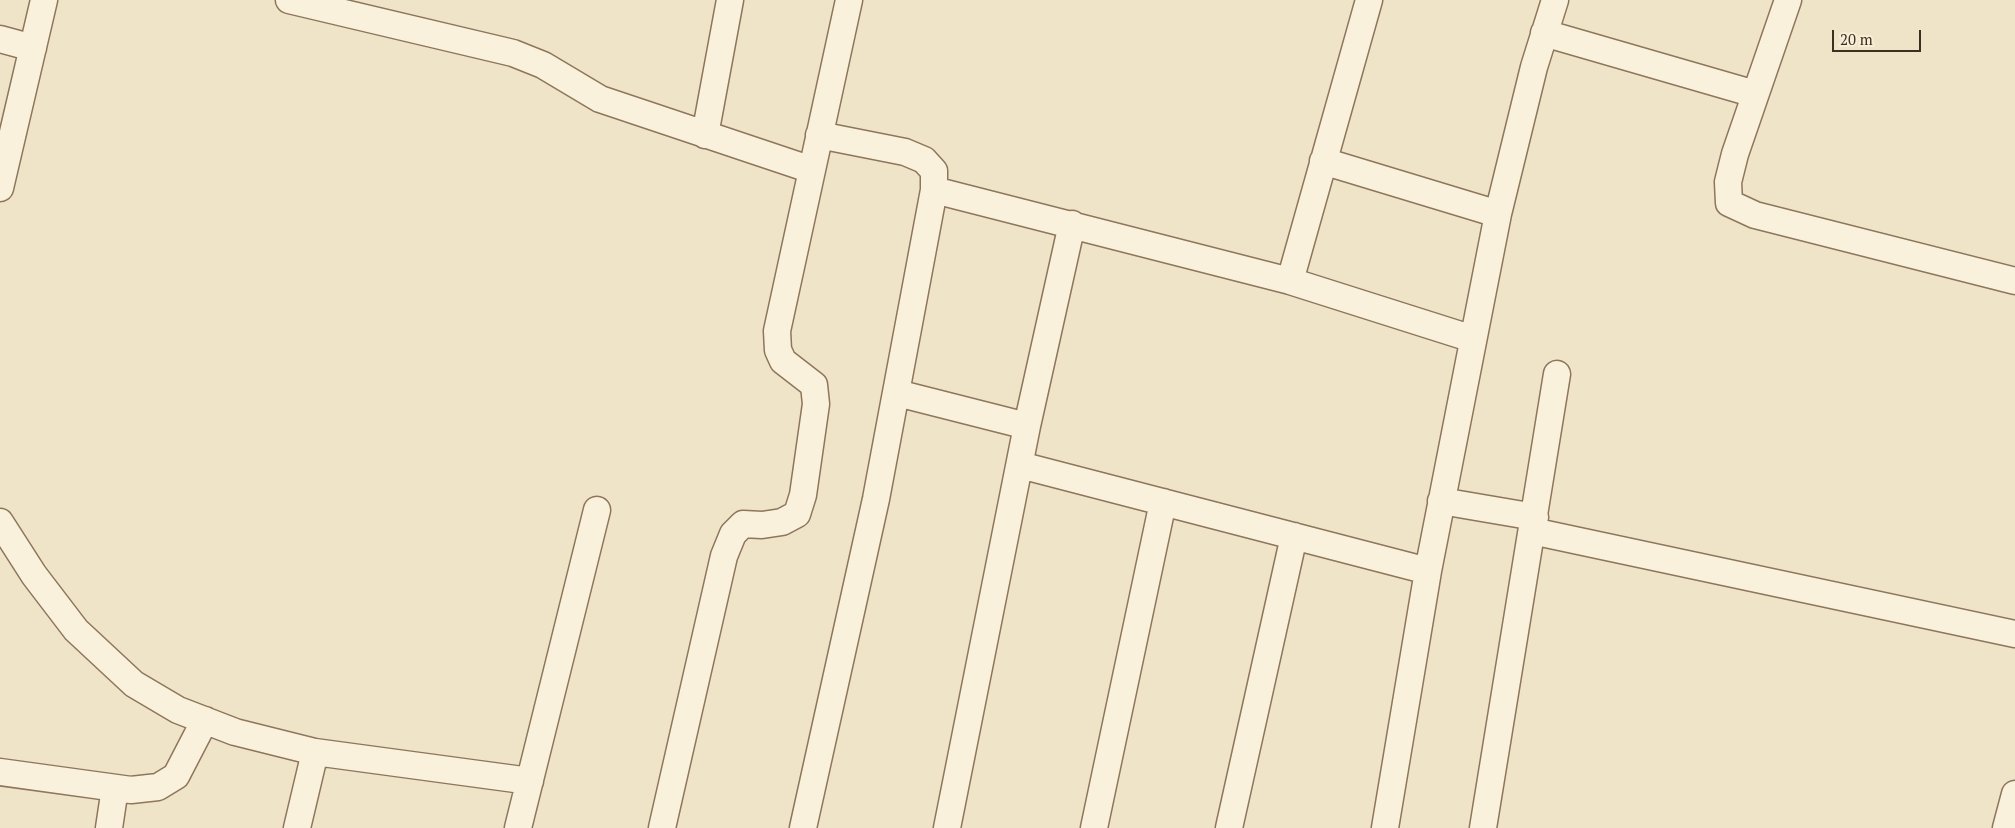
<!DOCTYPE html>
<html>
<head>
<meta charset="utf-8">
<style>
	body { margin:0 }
	#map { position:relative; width:2015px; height:828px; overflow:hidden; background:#f0e4c8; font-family:"PT Serif",serif }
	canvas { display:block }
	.scale { position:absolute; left:1832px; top:30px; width:89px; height:22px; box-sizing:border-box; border:2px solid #3d2e20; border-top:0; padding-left:6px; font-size:15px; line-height:18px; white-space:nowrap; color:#3d2e20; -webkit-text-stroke:4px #f7eed8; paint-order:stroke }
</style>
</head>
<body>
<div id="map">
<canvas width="2015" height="828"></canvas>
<div class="scale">20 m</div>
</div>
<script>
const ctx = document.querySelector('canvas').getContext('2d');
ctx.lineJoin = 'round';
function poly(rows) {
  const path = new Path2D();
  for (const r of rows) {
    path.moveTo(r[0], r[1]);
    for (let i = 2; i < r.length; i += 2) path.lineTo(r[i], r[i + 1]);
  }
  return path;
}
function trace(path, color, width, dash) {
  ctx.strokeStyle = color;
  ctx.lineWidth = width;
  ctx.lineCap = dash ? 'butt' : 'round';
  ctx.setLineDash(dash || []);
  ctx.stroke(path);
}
const street = poly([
	[289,0,513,53,543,65,600,99,812,170],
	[1788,0,1735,154,1728,182,1729,203,1755,215,2015,281],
	[1544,33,1755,94],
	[0,39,33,48],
	[705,135,730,0],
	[1323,161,1498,214],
	[0,188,44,0],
	[934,190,1290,281,1473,339],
	[1290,281,1369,0],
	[897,393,1027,426],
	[1020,465,1428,571],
	[1441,501,1535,517],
	[0,522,34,575,76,630,134,684,178,710,235,732,315,752,530,781],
	[1532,531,2015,634],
	[0,772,131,790,158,787,176,776,205,720],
	[109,828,115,788],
	[297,828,315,752],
	[518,828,597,510],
	[662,828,724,556,733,534,743,524,762,525,782,522,797,514,803,495,816,404,814,385,783,361,778,350,777,331,849,0],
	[803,828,876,499,934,190,934,171,924,160,905,152,819,135],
	[947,828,1027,426,1072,224],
	[1094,828,1163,502],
	[1229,828,1294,536],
	[1385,828,1428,571,1498,214,1534,67,1555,0],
	[1483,828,1557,374],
	[2006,828,2015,794]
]);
trace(street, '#8d765c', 29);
trace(street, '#faf1dc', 26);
</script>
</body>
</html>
